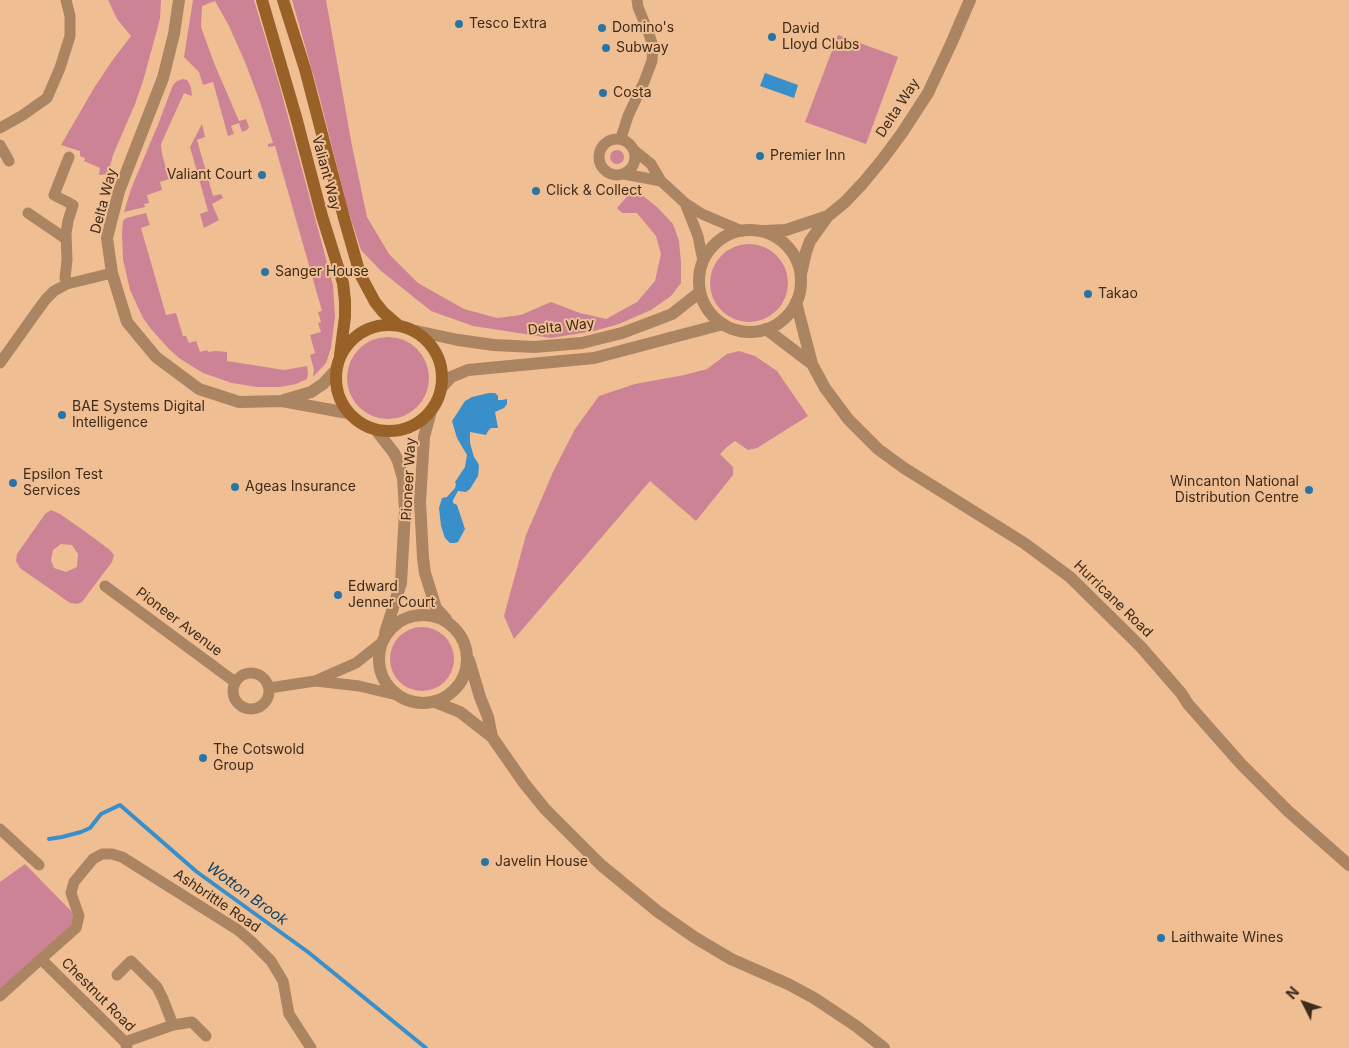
<!DOCTYPE html>
<html>
<head>
<meta charset="utf-8">
<style>
	body { margin:0 }
	#map { position:relative; width:1349px; height:1048px; overflow:hidden; background:#f0be93; font-family:Inter,sans-serif }
	canvas { display:block }
	.north { position:absolute; left:1279px; top:978px; width:50px; height:50px; -webkit-text-stroke:4px #f0be93; paint-order:stroke; rotate:311deg; font-size:14px; font-weight:700; line-height:20px; text-align:center; color:#3e2b19 }
	.north::after { content:''; display:block; margin:auto; width:18px; height:22px; background:#3e2b19; clip-path:polygon(50% 0,100% 100%,50% 72%,0 100%) }
</style>
</head>
<body>
<div id="map">
<canvas width="1349" height="1048"></canvas>
<div class="north">N</div>
</div>
<script>
const ctx = document.querySelector('canvas').getContext('2d');
ctx.lineJoin = 'round';
function fillPath(path, color) {
  ctx.fillStyle = color;
  ctx.fill(path, 'evenodd');
}
function poly(rows) {
  const path = new Path2D();
  for (const r of rows) {
    if (r.length === 3) {
      path.moveTo(r[0] + r[2], r[1]);
      path.arc(r[0], r[1], r[2], 0, 2 * Math.PI);
      continue;
    }
    path.moveTo(r[0], r[1]);
    for (let i = 2; i < r.length; i += 2) path.lineTo(r[i], r[i + 1]);
  }
  return path;
}
function trace(path, color, width, dash) {
  ctx.strokeStyle = color;
  ctx.lineWidth = width;
  ctx.lineCap = dash ? 'butt' : 'round';
  ctx.setLineDash(dash || []);
  ctx.stroke(path);
}
function label(font, color, halo, rows, align = 'center') {
  ctx.font = font + ' Inter,sans-serif';
  ctx.lineWidth = 4;
  ctx.setLineDash([]);
  ctx.textBaseline = 'middle';
  ctx.strokeStyle = halo;
  ctx.fillStyle = color;
  for (const [text, x, y, turn = 0] of rows) {
    ctx.save();
    ctx.translate(x, y);
    ctx.rotate((+turn || 0) * Math.PI / 180);
    ctx.textAlign = isNaN(turn) ? turn : align;
    if (halo) ctx.strokeText(text, 0, 0);
    ctx.fillText(text, 0, 0);
    ctx.restore();
  }
}
fillPath(poly([
	[108,0,161,0,160,18,157,30,143,81,135,104,113,155,108,174,99,175,100,168,84,161,85,158,80,156,80,151,61,145,94,88,112,61,131,36,117,19],
	[193,0,254,0,280,87,333,285,335,317,331,348,326,363,313,377,313,376,314,370,310,355,315,353,310,335,321,332,318,323,321,322,318,312,322,311,275,146,268,147,268,144,273,143,259,99,245,62,229,26,215,1,202,6,201,27,214,63,239,121,246,119,249,127,247,130,242,132,239,123,231,126,234,134,228,136,213,82,203,85,199,72,184,57],
	[292,0,326,0,352,146,367,217,389,254,418,283,464,309,497,318,521,315,551,302,580,313,606,319,637,302,655,281,661,254,656,236,637,213,622,213,617,208,631,192,642,195,658,208,673,224,679,241,681,263,681,283,671,296,651,310,619,324,594,331,551,338,473,326,431,311,381,271,361,250,348,210,319,95],
	[838,35,898,57,866,144,805,122],
	[183,79,187,80,189,83,191,88,192,96,184,93,161,144,162,154,169,179,160,182,162,190,147,195,149,203,144,204,145,207,124,212,131,189,159,122,171,90,173,85,177,81],
	[202,124,205,137,197,140,213,196,221,194,223,198,212,204,219,220,204,228,200,214,208,211,190,147],
	[617,157,7],
	[146,213,150,225,141,228,166,315,176,313,183,336,186,336,189,343,196,341,200,352,207,350,208,352,216,351,227,352,227,361,284,370,307,366,308,374,307,379,296,384,280,387,257,387,232,383,203,373,179,358,169,349,151,329,143,318,130,290,123,259,122,233,123,221,126,218],
	[749,283,39],
	[388,378,41],
	[739,351,755,356,777,371,808,416,757,448,748,450,735,441,727,447,720,454,733,467,733,475,696,521,650,481,514,639,504,616,526,535,553,472,575,429,599,396,635,384,684,375,707,369,727,354],
	[51,510,60,514,83,530,110,550,114,555,112,562,82,602,77,604,70,603,20,568,16,561,17,554,45,514],
	[61,544,72,545,78,554,77,567,66,572,54,568,51,560,53,550],
	[422,659,32],
	[25,864,75,915,71,926,0,991,0,882]
]), '#cc8396');
fillPath(poly([
	[765,73,798,85,794,98,760,86],
	[489,393,495,393,498,396,498,400,502,400,507,399,507,404,504,408,495,412,498,428,491,428,488,431,486,435,470,432,470,443,474,457,478,463,479,466,478,476,470,489,466,492,458,491,453,500,453,503,457,505,465,529,458,542,455,543,450,543,445,538,441,526,439,508,442,498,447,497,455,488,456,484,455,482,465,467,467,455,457,438,452,421,465,401,472,397]
]), '#398fca');
trace(poly([
	[49,839,62,837,81,832,90,828,101,814,120,805,197,872,308,952,426,1048]
]), '#398fca', 4);
trace(poly([
	[0,128,23,115,47,98,60,68,70,36,70,16,66,0],
	[621,138,628,116,644,82,652,61,653,46,649,34,638,7,637,0],
	[617,157,18],
	[0,145,9,161],
	[635,151,651,164,661,181,685,203,702,214,742,231],
	[624,174,661,181],
	[685,203,698,236,703,261],
	[28,213,66,239],
	[67,284,65,278,67,260,66,233,68,221,73,205,54,195,69,157],
	[0,363,35,314,46,299,54,291,67,284,112,273],
	[105,586,235,682],
	[251,691,18],
	[316,681,359,686,397,695],
	[269,688,315,681,356,663,380,644],
	[0,829,39,865],
	[117,975,131,961,157,987,163,999,173,1025],
	[0,996,41,959],
	[125,1042,173,1025,192,1022,206,1036],
	[127,1048,125,1042,41,959,76,928,79,916,71,893,74,882,93,859,102,854,112,854,122,857,238,930,252,942,271,961,283,981,289,1014,311,1048]
]), '#ab8461', 11);
trace(poly([
	[179,0,174,34,163,78,119,191,107,238,112,273,127,322,156,357,199,389,239,402,282,401,348,413],
	[750,281,51],
	[764,231,786,230,828,216],
	[801,274,806,252,810,241,828,216,845,202,863,183,882,160,902,133,928,93,951,44,970,0],
	[796,302,812,364,825,388,848,419,878,449,904,468,1024,543,1070,577,1141,647,1181,693,1188,704,1241,764,1288,811,1349,865],
	[766,329,812,364],
	[416,331,458,340,494,345,534,347,582,343,622,333,654,321,672,314,700,292],
	[441,388,451,377,468,370,594,358,723,324],
	[284,400,311,392,323,384,335,371],
	[431,411,424,437,420,502,423,558,425,573,436,608,446,619],
	[376,430,394,453,398,461,403,478,405,511,401,583,385,633],
	[423,659,44],
	[469,660,480,697,488,717,492,737],
	[435,702,460,712,492,737,524,783,545,809,601,865,657,911,694,937,731,959,788,984,814,998,856,1026,884,1048]
]), '#ab8461', 12);
trace(poly([
	[262,0,296,117,322,216,343,283,345,301,345,317,340,355],
	[283,0,305,69,344,218,360,274,375,302,383,312,398,325],
	[389,378,53]
]), '#996027', 12);
for (const [x, y, r, color] of [
	[459,24,5,"#2974a7"],
	[602,28,5,"#2974a7"],
	[772,37,5,"#2974a7"],
	[606,48,5,"#2974a7"],
	[603,93,5,"#2974a7"],
	[760,156,5,"#2974a7"],
	[262,175,5,"#2974a7"],
	[536,191,5,"#2974a7"],
	[265,272,5,"#2974a7"],
	[1088,294,5,"#2974a7"],
	[62,415,5,"#2974a7"],
	[13,483,5,"#2974a7"],
	[235,487,5,"#2974a7"],
	[1309,490,5,"#2974a7"],
	[338,595,5,"#2974a7"],
	[203,758,5,"#2974a7"],
	[485,862,5,"#2974a7"],
	[1161,938,5,"#2974a7"]
]) {
  const dot = new Path2D();
  dot.arc(x, y, r, 0, 2 * Math.PI);
  ctx.fillStyle = color;
  ctx.fill(dot);
  trace(dot, '#f0be93', 2);
}
label('14px', '#3e2b19', '#f0be93', [
	["Tesco Extra",469,24],
	["Domino's",612,28],
	["David",782,29],
	["Lloyd Clubs",782,45],
	["Subway",616,48],
	["Costa",613,93],
	["Premier Inn",770,156],
	["Valiant Court",252,175,"right"],
	["Click & Collect",546,191],
	["Sanger House",275,272],
	["Takao",1098,294],
	["BAE Systems Digital",72,407],
	["Intelligence",72,423],
	["Epsilon Test",23,475],
	["Services",23,491],
	["Wincanton National",1299,482,"right"],
	["Distribution Centre",1299,498,"right"],
	["Ageas Insurance",245,487],
	["Edward",348,587],
	["Jenner Court",348,603],
	["The Cotswold",213,750],
	["Group",213,766],
	["Javelin House",495,862],
	["Laithwaite Wines",1171,938]
], 'left');
label('14px', '#3e2b19', '#f0be93', [
	["Delta Way",898,108,-57],
	["Valiant Way",326,173,75],
	["Delta Way",104,201,-75],
	["Delta Way",561,327,-6],
	["Pioneer Way",409,479,-87],
	["Hurricane Road",1113,599,44],
	["Pioneer Avenue",179,622,37],
	["Ashbrittle Road",217,901,34],
	["Chestnut Road",98,995,45]
]);
label('italic 15px', '#144261', '#f0be93', [
	["Wotton Brook",247,894,36]
]);
</script>
</body>
</html>
